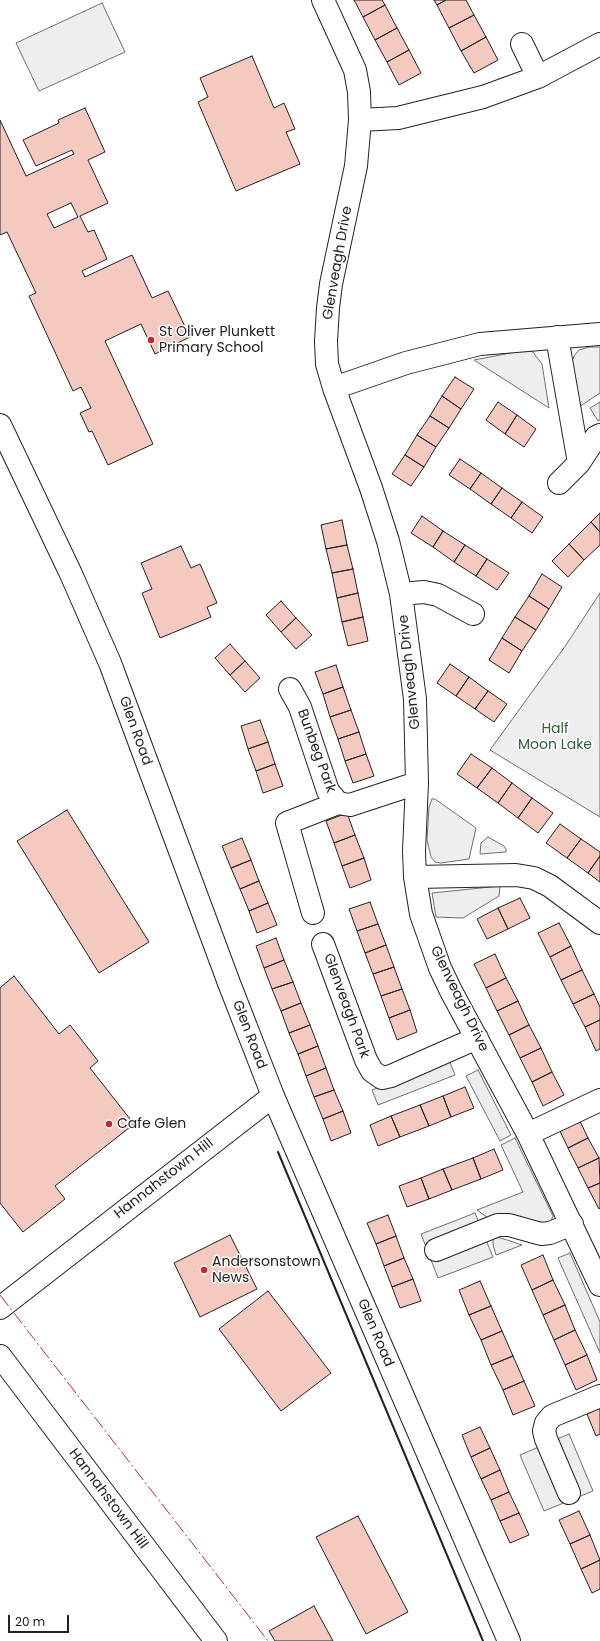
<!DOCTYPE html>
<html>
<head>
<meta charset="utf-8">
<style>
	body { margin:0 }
	#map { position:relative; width:600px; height:1641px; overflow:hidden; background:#fff; font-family:Poppins,sans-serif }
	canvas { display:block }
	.scale { position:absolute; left:8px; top:1615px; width:61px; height:18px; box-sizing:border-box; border:2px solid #222; border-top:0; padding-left:5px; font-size:12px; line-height:14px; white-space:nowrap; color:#222; -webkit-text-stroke:3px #fff; paint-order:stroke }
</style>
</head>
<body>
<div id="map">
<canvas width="600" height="1641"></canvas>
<div class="scale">20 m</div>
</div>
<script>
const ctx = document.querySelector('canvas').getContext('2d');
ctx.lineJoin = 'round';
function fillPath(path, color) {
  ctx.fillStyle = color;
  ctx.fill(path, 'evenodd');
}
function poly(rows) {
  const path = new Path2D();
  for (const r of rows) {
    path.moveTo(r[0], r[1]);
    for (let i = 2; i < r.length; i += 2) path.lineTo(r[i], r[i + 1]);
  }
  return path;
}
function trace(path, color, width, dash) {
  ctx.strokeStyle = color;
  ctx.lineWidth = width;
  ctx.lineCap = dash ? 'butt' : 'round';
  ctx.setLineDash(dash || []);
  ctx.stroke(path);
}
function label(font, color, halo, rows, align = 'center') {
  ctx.font = font + ' Poppins,sans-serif';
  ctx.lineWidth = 3;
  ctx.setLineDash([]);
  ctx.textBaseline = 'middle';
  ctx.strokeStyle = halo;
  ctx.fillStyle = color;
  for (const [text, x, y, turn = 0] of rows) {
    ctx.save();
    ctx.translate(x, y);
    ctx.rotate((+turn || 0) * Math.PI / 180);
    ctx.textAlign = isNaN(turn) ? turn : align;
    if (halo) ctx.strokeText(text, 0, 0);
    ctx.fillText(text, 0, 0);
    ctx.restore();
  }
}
const green = poly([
	[102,3,125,52,39,91,16,43,102,3],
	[589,347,600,347,600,393,579,407,571,364,574,356,579,350,589,347],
	[526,350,532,351,542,364,549,408,474,360,526,350],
	[600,593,600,817,490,750,566,645,600,593],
	[432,799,435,799,476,828,469,859,441,863,435,862,431,857,427,840,429,807,432,799],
	[488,837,504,846,506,849,506,852,480,854,481,843,488,837],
	[500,886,499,896,463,918,436,917,432,893,500,886],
	[515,1138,553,1216,551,1221,545,1225,488,1218,477,1210,523,1192,501,1145,515,1138],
	[496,1237,504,1239,522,1245,496,1255,493,1245,493,1239,496,1237]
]);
fillPath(green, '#eee');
trace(green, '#6f6f6f', 1);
const parking = poly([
	[600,402,600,420,598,421,590,408,600,402],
	[449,1060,455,1075,378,1105,372,1090,449,1060],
	[478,1070,511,1135,500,1141,466,1076,478,1070],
	[475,1213,493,1257,438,1278,421,1234,475,1213],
	[570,1253,600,1322,600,1353,558,1258,570,1253],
	[569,1434,593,1491,544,1511,520,1455,569,1434]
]);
fillPath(parking, '#ededed');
trace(parking, '#6f6f6f', 1);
const building = poly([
	[354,0,382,0,385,5,363,17,354,0],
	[434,0,446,0,437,5,434,0],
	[446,0,466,0,474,15,449,28,437,5,446,0],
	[385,5,397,28,375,40,363,17,385,5],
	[474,15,486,37,461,51,449,28,474,15],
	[397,28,409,50,387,62,375,40,397,28],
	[486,37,498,60,474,73,461,51,486,37],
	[409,50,421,73,399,85,387,62,409,50],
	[252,56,274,108,284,103,295,129,286,132,300,164,236,191,198,102,208,97,200,78,252,56],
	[85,108,105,152,88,160,108,203,80,216,88,232,94,230,107,259,82,271,85,277,132,255,152,298,168,291,190,337,155,354,141,324,105,341,153,444,108,465,92,431,89,432,80,413,91,408,81,387,73,391,29,296,36,293,7,232,0,235,0,120,26,176,74,154,72,150,36,166,23,140,59,123,58,120,85,108],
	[71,203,78,217,54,228,47,214,71,203],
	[455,377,474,389,461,409,442,396,455,377],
	[442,396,461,409,449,428,430,416,442,396],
	[498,402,517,415,505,434,486,420,498,402],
	[517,415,536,429,524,447,505,434,517,415],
	[430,416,449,428,436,447,417,435,430,416],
	[417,435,436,447,424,467,405,455,417,435],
	[405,455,424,467,411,486,392,474,405,455],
	[460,459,481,473,470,489,449,475,460,459],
	[481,473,502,488,491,504,470,489,481,473],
	[502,488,522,502,511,518,491,504,502,488],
	[522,502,543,517,532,533,511,518,522,502],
	[600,513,600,532,591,522,600,513],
	[422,516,443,531,433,547,411,533,422,516],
	[342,520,347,545,326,549,321,525,342,520],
	[591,522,600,532,600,545,584,560,569,544,591,522],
	[443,531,465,545,454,562,433,547,443,531],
	[569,544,584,560,568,577,552,561,569,544],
	[347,545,353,569,332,573,326,549,347,545],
	[465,545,487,559,476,576,454,562,465,545],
	[181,546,191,568,200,564,217,603,207,607,211,617,160,638,142,593,152,589,141,563,181,546],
	[487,559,509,573,497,590,476,576,487,559],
	[353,569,358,593,337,598,332,573,353,569],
	[542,574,562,587,549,609,529,596,542,574],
	[358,593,363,617,342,622,337,598,358,593],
	[529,596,549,609,536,630,515,617,529,596],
	[281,601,296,618,281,632,266,615,281,601],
	[363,617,368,641,348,646,342,622,363,617],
	[515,617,536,630,522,651,502,638,515,617],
	[296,618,312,635,296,649,281,632,296,618],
	[502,638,522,651,509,673,489,660,502,638],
	[230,644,245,661,230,675,215,658,230,644],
	[245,661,260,678,245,692,230,675,245,661],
	[450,664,469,677,456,696,437,683,450,664],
	[336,665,343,687,323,694,315,672,336,665],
	[469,677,488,691,475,709,456,696,469,677],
	[343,687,351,710,330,717,323,694,343,687],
	[488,691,507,704,494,722,475,709,488,691],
	[351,710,359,732,338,739,330,717,351,710],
	[260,720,268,742,248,749,241,726,260,720],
	[359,732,366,754,345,761,338,739,359,732],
	[268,742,275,764,256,771,248,749,268,742],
	[366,754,374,776,353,783,345,761,366,754],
	[471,754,492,768,477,788,457,774,471,754],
	[275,764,283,786,263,793,256,771,275,764],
	[492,768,512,783,498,803,477,788,492,768],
	[512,783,532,798,518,818,498,803,512,783],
	[532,798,553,813,538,833,518,818,532,798],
	[67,810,149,942,99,973,17,841,67,810],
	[347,813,355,835,334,843,326,821,347,813],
	[560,824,581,839,567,858,546,843,560,824],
	[355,835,364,858,342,866,334,843,355,835],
	[242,838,251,860,231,868,222,846,242,838],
	[581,839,600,852,600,856,588,873,567,858,581,839],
	[600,856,600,882,588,873,600,856],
	[364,858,371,880,350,888,342,866,364,858],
	[251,860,259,881,240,889,231,868,251,860],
	[259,881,268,903,249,911,240,889,259,881],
	[520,898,530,918,508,929,498,908,520,898],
	[370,902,378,924,357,931,349,909,370,902],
	[268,903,277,925,257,933,249,911,268,903],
	[498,908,508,929,487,939,477,919,498,908],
	[559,923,571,946,550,957,538,933,559,923],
	[378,924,386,945,365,953,357,931,378,924],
	[276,938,284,960,264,968,256,946,276,938],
	[386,945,394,967,373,974,365,953,386,945],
	[571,946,582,970,561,980,550,957,571,946],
	[495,954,506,978,486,988,474,964,495,954],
	[284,960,293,982,272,989,264,968,284,960],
	[394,967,402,989,381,996,373,974,394,967],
	[582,970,594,994,573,1004,561,980,582,970],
	[14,976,59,1034,70,1025,98,1061,90,1068,134,1124,55,1186,65,1199,23,1232,0,1203,0,988,14,976],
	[506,978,518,1001,497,1011,486,988,506,978],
	[293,982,301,1003,281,1011,272,989,293,982],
	[402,989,410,1010,389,1018,381,996,402,989],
	[594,994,600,1007,600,1020,585,1027,573,1004,594,994],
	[518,1001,529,1025,509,1035,497,1011,518,1001],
	[301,1003,310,1025,289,1033,281,1011,301,1003],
	[410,1010,417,1032,397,1040,389,1018,410,1010],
	[600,1020,600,1049,596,1051,585,1027,600,1020],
	[310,1025,318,1046,298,1054,289,1033,310,1025],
	[529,1025,541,1048,520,1058,509,1035,529,1025],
	[318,1046,326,1068,306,1076,298,1054,318,1046],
	[541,1048,552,1072,532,1082,520,1058,541,1048],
	[326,1068,334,1090,314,1097,306,1076,326,1068],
	[552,1072,564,1095,543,1106,532,1082,552,1072],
	[465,1087,474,1108,451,1117,443,1096,465,1087],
	[334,1090,343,1111,323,1119,314,1097,334,1090],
	[443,1096,451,1117,429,1126,420,1105,443,1096],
	[420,1105,429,1126,400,1137,391,1116,420,1105],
	[343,1111,351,1133,331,1141,323,1119,343,1111],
	[391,1116,400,1137,378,1146,370,1125,391,1116],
	[578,1117,588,1138,568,1148,558,1127,578,1117],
	[588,1138,599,1158,578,1168,568,1148,588,1138],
	[494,1149,503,1170,481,1179,473,1158,494,1149],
	[473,1158,481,1179,452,1190,443,1169,473,1158],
	[599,1158,600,1183,588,1188,578,1168,599,1158],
	[443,1169,452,1190,429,1199,421,1178,443,1169],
	[421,1178,429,1199,407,1207,399,1186,421,1178],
	[600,1183,600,1208,599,1209,588,1188,600,1183],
	[388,1215,396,1236,376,1244,367,1223,388,1215],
	[230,1235,257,1289,200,1317,174,1263,230,1235],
	[396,1236,404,1258,384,1266,376,1244,396,1236],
	[543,1255,553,1280,532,1290,521,1265,543,1255],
	[404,1258,413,1279,392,1287,384,1266,404,1258],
	[413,1279,421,1301,400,1308,392,1287,413,1279],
	[553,1280,565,1305,543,1315,532,1290,553,1280],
	[480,1281,491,1306,469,1315,459,1290,480,1281],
	[268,1291,331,1373,281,1411,219,1329,268,1291],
	[565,1305,575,1330,554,1340,543,1315,565,1305],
	[491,1306,502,1331,481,1340,469,1315,491,1306],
	[575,1330,587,1355,565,1365,554,1340,575,1330],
	[502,1331,513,1356,491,1365,481,1340,502,1331],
	[587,1355,597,1380,576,1390,565,1365,587,1355],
	[513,1356,524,1381,503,1390,491,1365,513,1356],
	[524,1381,535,1406,513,1415,503,1390,524,1381],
	[600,1408,600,1434,596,1436,587,1414,600,1408],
	[480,1427,490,1448,471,1457,462,1435,480,1427],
	[490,1448,500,1470,481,1479,471,1457,490,1448],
	[500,1470,509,1492,491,1500,481,1479,500,1470],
	[509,1492,519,1513,500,1521,491,1500,509,1492],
	[579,1511,590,1535,570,1544,559,1520,579,1511],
	[519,1513,529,1535,510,1543,500,1521,519,1513],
	[358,1516,408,1612,366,1634,316,1537,358,1516],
	[590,1535,600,1560,581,1569,570,1544,590,1535],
	[600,1560,600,1589,592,1593,581,1569,600,1560],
	[314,1606,333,1641,275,1641,269,1631,314,1606]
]);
fillPath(building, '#f3c9c0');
trace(building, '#222', 1);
const minor = poly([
	[323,0,355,70,359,92,360,120,356,166,331,284,328,308,326,341,327,364,334,388,371,488,388,541,401,594,415,699,417,783,414,851,415,877,421,914,440,968,451,991,528,1134,600,1285],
	[522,44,538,77],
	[360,120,398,118,483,97,538,77,600,44],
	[557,337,579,463],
	[334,388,406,363,480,344,600,334],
	[559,483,579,463,596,437,600,435],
	[401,594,424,592,438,595,473,614],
	[290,689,300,707,328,791,338,803,350,805,417,783],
	[415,877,516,875,534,878,550,886,600,923],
	[313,913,287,823,338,803],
	[323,944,366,1060,372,1071,382,1078,391,1076,477,1038],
	[528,1134,600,1100],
	[436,1250,498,1225,509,1225,541,1234,550,1233,572,1224],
	[0,1308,273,1096],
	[0,1356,216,1641],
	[569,1493,546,1439,544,1431,546,1423,552,1416,600,1396]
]);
const major = poly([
	[0,425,71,574,110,663,229,983,273,1096,509,1641]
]);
trace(minor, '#222', 24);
trace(major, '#222', 24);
trace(minor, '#fff', 22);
trace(major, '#fff', 22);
trace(poly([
	[278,1152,483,1641]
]), '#222', 2);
trace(poly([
	[0,1295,268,1641]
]), '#c62828', 1, [14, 3, 2, 3]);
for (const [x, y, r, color] of [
	[151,340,4,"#c62828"],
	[109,1124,4,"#c62828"],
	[204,1270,4,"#c62828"]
]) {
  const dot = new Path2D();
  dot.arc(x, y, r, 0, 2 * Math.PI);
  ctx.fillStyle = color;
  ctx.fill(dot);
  trace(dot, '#fff', 1.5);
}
label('14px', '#222', '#fff', [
	["Glenveagh Drive",338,263,-80],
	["Glenveagh Drive",410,672,-96],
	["Glen Road",135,731,70],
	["Bunbeg Park",316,751,70],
	["Glenveagh Drive",459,999,64],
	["Glenveagh Park",346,1006,70],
	["Glen Road",249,1035,69],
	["Hannahstown Hill",164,1179,-38],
	["Glen Road",375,1333,67],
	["Hannahstown Hill",108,1499,53]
]);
label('14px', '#222', '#fff', [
	["St Oliver Plunkett",159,332],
	["Primary School",159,348],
	["Cafe Glen",117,1124],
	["Andersonstown",212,1262],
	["News",212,1278]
], 'left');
label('14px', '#2f5e38', '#fff', [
	["Half",555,729],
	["Moon Lake",555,745]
]);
</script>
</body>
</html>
